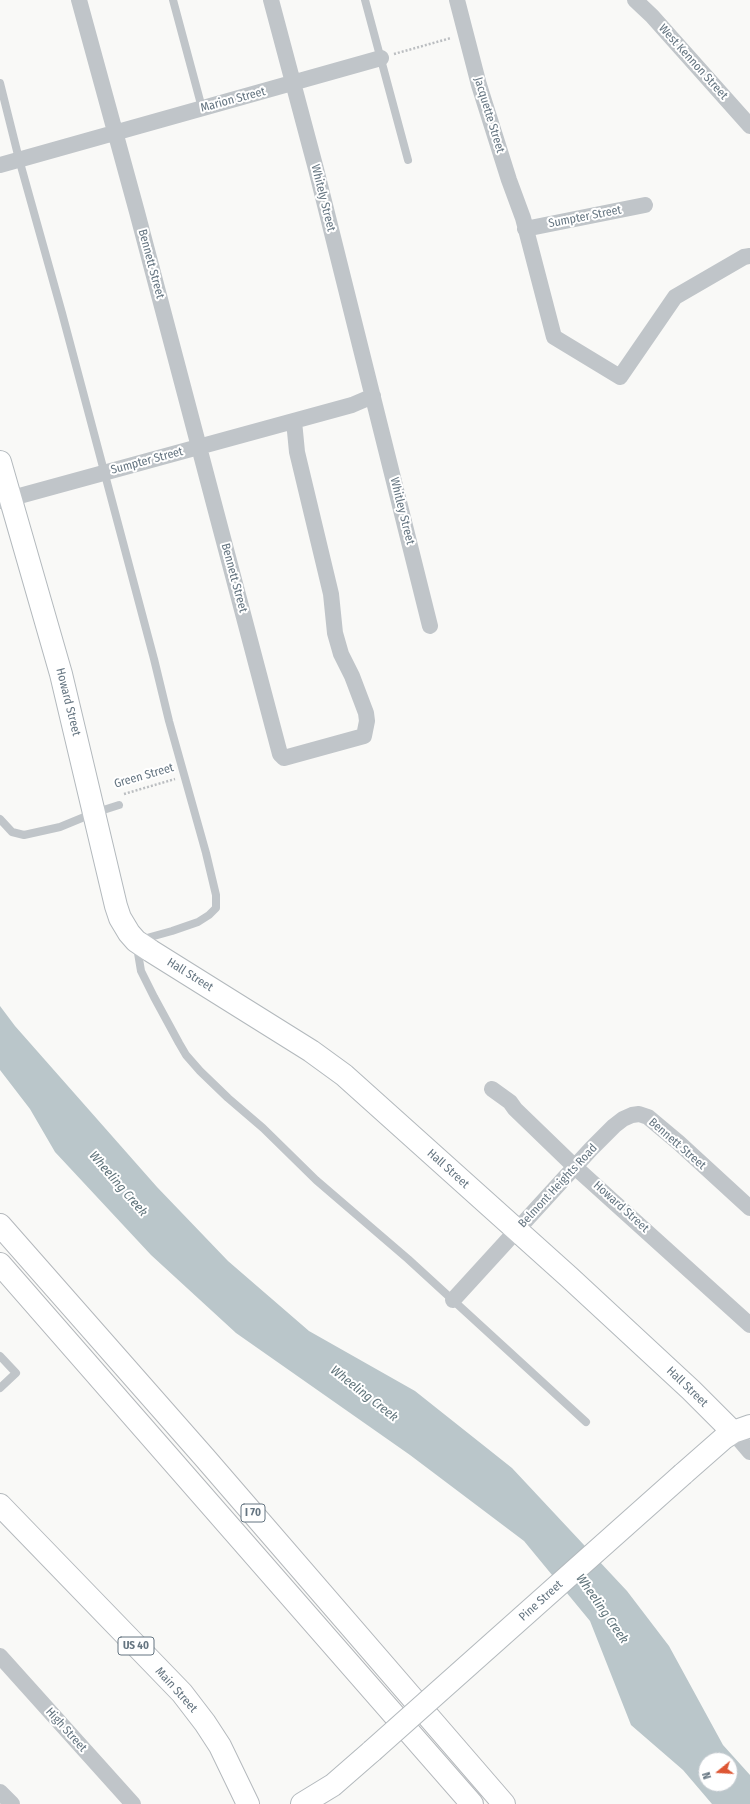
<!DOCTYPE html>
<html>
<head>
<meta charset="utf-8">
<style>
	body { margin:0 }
	#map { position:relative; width:750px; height:1804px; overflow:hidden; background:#f9f9f7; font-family:"Fira Sans Condensed",sans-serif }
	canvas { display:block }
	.north { position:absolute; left:698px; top:1752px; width:40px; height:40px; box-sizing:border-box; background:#fff; border:1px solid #c1c8cd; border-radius:50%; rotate:252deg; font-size:11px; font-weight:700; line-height:16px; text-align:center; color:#657581 }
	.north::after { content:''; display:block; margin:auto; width:14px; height:18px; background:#dd5633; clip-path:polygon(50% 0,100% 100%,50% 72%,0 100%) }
</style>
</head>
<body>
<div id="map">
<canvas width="750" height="1804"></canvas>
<div class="north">N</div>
</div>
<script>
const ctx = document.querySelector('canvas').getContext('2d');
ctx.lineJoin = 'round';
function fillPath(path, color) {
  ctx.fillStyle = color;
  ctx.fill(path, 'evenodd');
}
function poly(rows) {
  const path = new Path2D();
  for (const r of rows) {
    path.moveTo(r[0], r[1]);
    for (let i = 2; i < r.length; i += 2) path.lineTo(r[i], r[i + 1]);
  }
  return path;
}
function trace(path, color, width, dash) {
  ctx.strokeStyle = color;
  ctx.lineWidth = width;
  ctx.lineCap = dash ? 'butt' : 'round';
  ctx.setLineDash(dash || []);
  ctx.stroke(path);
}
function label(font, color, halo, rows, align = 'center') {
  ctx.font = font + ' "Fira Sans Condensed",sans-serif';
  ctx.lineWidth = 4;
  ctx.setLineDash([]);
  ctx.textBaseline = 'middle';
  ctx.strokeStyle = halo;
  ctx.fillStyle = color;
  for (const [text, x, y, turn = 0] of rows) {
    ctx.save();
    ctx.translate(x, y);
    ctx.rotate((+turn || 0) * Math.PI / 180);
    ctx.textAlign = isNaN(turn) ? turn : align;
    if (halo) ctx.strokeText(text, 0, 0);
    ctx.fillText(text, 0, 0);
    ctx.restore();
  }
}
fillPath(poly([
	[0,1006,15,1026,157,1187,228,1261,309,1331,415,1391,512,1468,627,1591,669,1646,723,1745,750,1775,750,1804,712,1804,683,1770,631,1725,590,1621,524,1541,410,1455,236,1333,151,1255,55,1152,30,1109,0,1070],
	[706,1760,730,1760,730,1784,706,1784]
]), '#bac6ca');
const secondary = poly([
	[0,462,61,674,116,906,120,918,129,933,136,941,151,951,311,1051,344,1075,569,1277,691,1390,733,1432],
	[683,1474,724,1438,733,1432,750,1426],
	[302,1804,333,1785,372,1751]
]);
const primary = poly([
	[0,1505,182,1693,205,1723,220,1746,248,1804]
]);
const highway = poly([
	[0,1225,205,1458,504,1804],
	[0,1264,472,1804]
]);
trace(secondary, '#b3b9bd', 24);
trace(primary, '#b4b9bd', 24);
trace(highway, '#b4b8bc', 24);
trace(poly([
	[394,54,451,38],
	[124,794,175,779]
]), '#bbbec1', 2.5, [2, 2]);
trace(poly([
	[173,0,202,108],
	[365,0,408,160],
	[0,83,19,159,62,313,154,659,169,721,206,853,216,895,216,908,209,915,198,922,172,931,136,941,141,971,154,997,179,1043,186,1055,200,1071,228,1098,263,1128,316,1180,408,1259,586,1422],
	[0,819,12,832,24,835,60,827,94,813,119,805],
	[0,1356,16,1373,0,1388]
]), '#c0c5c9', 8);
trace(poly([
	[79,0,137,212,280,754,284,758,364,736,367,721,366,713,352,676,341,654,335,633,331,594,297,452,294,421],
	[271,0,316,169,430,626],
	[457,0,479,85,509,180,523,218,554,337,620,377,675,297,744,257,750,256],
	[635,0,652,16,750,126],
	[0,165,381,58],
	[525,229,645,205],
	[1,501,352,405,373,396],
	[492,1089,510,1102,515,1109,575,1167,750,1325],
	[453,1300,591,1149,614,1126,623,1119,632,1115,639,1114,648,1117,679,1143,750,1208],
	[733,1432,750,1452],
	[0,1656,133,1804],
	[0,1792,12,1804]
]), '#c0c5c9', 16);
trace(secondary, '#fff', 22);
trace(primary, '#fff', 22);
trace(highway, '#fff', 22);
const secondaryBridge = poly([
	[372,1751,683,1474]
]);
trace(secondaryBridge, '#b3b9bd', 24, []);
trace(secondaryBridge, '#fff', 22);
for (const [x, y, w] of [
	[253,1513,24],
	[136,1646,36]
]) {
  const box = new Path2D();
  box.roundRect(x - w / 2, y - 9, w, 18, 3);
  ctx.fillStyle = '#fff';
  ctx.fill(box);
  trace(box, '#657581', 1);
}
label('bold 11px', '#657581', null, [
	["I 70",253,1513],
	["US 40",136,1646]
]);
label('12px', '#657581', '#fff', [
	["West Kennon Street",693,62,48],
	["Marion Street",233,100,-15],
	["Jacquette Street",489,115,73],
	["Whitely Street",323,198,76],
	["Sumpter Street",585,217,-11],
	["Bennett Street",151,264,75],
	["Sumpter Street",147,461,-15],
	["Whitley Street",402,511,76],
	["Bennett Street",234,578,75],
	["Howard Street",68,702,76],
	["Green Street",144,776,-16],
	["Hall Street",190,975,32],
	["Bennett Street",677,1144,41],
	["Hall Street",448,1169,42],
	["Belmont Heights Road",558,1186,-47],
	["Howard Street",621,1207,42],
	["Hall Street",687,1387,44],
	["Pine Street",541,1601,-42],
	["Main Street",176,1690,48],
	["High Street",66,1730,48]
]);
label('italic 13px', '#60747b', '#fff', [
	["Wheeling Creek",118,1184,49],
	["Wheeling Creek",364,1394,38],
	["Wheeling Creek",602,1609,55]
]);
</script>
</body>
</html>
